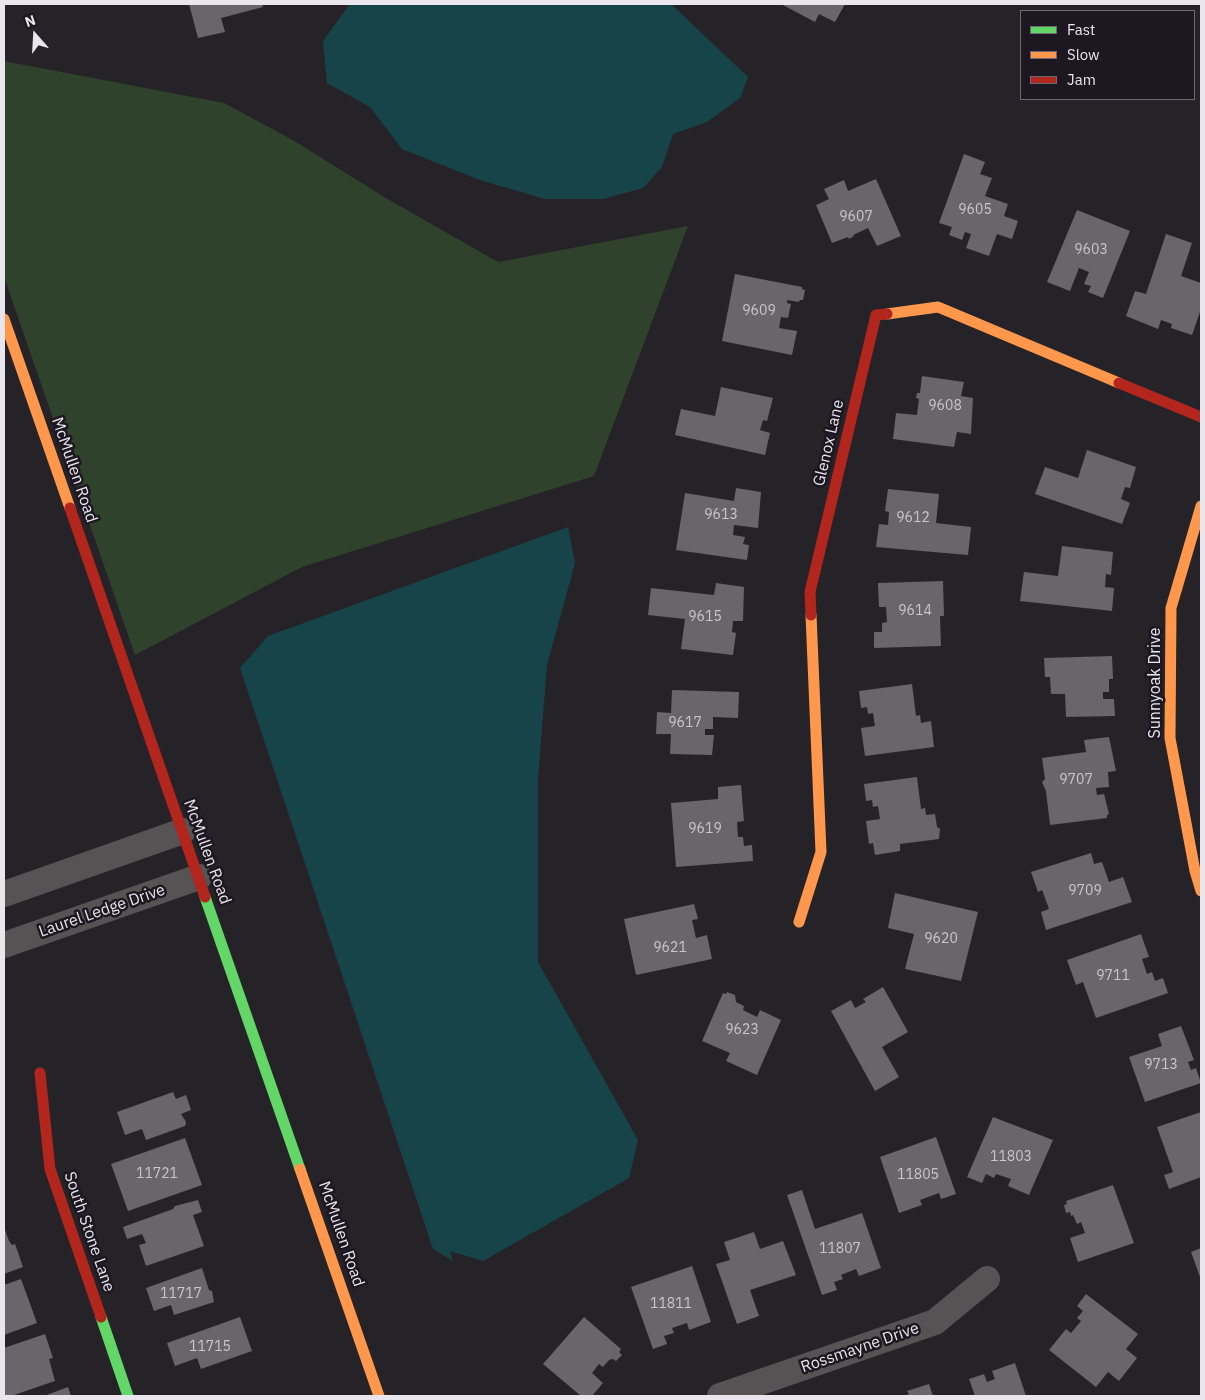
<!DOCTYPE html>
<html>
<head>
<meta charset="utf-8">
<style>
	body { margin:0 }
	#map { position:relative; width:1205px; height:1400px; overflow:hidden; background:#252328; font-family:"IBM Plex Sans",sans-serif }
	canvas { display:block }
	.frame { position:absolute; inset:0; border:5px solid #e9e6ed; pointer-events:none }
	.legend { position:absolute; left:1020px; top:10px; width:175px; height:90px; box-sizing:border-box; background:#1c1721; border:1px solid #6e6a73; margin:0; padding:6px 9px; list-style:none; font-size:15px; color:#e9e6ed }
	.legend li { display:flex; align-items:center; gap:10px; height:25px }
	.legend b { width:25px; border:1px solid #6e6a73 }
	.north { position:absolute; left:10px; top:10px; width:50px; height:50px; -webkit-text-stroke:4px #1c1721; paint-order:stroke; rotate:341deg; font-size:14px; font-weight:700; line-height:20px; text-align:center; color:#e9e6ed }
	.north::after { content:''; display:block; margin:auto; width:18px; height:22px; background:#e9e6ed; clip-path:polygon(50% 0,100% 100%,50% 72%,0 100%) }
</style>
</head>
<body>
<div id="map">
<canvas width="1205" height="1400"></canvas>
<div class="frame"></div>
<ul class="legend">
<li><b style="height:6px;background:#63d668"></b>Fast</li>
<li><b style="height:6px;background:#ff974d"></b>Slow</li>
<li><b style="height:6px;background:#b3261e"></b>Jam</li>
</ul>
<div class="north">N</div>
</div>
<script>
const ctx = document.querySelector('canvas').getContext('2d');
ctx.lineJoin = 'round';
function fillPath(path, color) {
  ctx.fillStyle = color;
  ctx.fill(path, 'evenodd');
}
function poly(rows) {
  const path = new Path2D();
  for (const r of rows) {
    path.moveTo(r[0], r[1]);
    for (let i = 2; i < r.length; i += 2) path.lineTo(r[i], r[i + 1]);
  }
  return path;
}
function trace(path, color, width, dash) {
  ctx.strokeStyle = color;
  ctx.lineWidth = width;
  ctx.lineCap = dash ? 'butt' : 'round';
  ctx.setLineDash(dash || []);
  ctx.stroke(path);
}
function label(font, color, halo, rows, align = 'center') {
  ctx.font = font + ' "IBM Plex Sans",sans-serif';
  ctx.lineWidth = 5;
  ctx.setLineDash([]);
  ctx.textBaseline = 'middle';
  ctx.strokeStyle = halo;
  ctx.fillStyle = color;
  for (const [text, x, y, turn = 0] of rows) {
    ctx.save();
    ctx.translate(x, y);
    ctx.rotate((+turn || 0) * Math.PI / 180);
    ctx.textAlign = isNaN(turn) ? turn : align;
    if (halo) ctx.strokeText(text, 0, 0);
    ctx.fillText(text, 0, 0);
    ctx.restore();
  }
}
fillPath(poly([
	[4,61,224,103,291,139,386,198,498,262,688,226,594,476,302,567,135,655,4,277]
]), '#2f422b');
fillPath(poly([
	[350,4,671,4,748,77,740,98,707,122,673,134,662,167,643,188,603,199,545,199,480,180,402,149,370,107,327,83,323,41],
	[568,527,575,563,547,665,538,779,538,962,638,1140,629,1178,483,1261,450,1251,453,1261,433,1249,240,668,268,636]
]), '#174449');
fillPath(poly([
	[189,4,262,4,263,7,221,18,225,32,198,38],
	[781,4,845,4,835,22,819,14,815,22],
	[964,154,985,162,980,174,992,178,985,196,1008,204,1004,216,1018,221,1012,239,997,234,989,256,966,248,971,234,965,232,962,240,949,235,952,227,939,223],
	[876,179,901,236,877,246,868,228,853,235,854,236,849,239,848,237,832,243,816,205,829,199,824,189,844,180,848,191],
	[1077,210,1130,231,1103,298,1088,292,1091,286,1084,284,1089,272,1079,268,1070,291,1047,282],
	[1166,234,1192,243,1181,276,1201,283,1201,309,1192,335,1171,328,1172,324,1161,320,1158,329,1126,316,1135,291,1146,294],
	[735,274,802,287,802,289,805,290,803,300,800,300,799,302,787,300,787,303,791,304,788,318,781,317,779,328,797,331,792,355,722,341],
	[922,376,964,382,961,396,973,398,971,434,957,432,954,447,893,439,896,413,917,415,919,399,916,398,917,393,920,393],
	[721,387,773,398,767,421,763,420,760,430,770,433,765,455,675,435,681,409,715,416],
	[1087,450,1136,467,1130,488,1125,487,1121,499,1130,503,1122,524,1035,494,1045,467,1078,478],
	[736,488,761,492,758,528,734,525,733,535,745,537,743,544,749,545,747,560,676,550,685,493,734,501],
	[888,489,939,494,936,523,971,527,968,555,876,547,879,524,888,525,889,512,885,511],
	[1062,546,1113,552,1111,575,1106,574,1105,587,1114,588,1112,611,1020,601,1024,572,1058,576],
	[943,581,944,616,940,616,941,646,874,648,874,632,882,632,882,623,887,622,886,607,879,607,878,583],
	[716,583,744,587,743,621,733,621,732,632,736,633,733,655,681,649,685,619,648,615,651,588,714,595],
	[1112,656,1113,679,1109,679,1109,692,1103,692,1103,699,1114,699,1115,716,1066,717,1065,694,1051,694,1050,677,1045,677,1044,658],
	[912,684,916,716,920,715,921,723,931,721,934,747,865,756,861,728,875,726,873,713,868,714,867,707,861,708,859,691],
	[672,690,739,692,738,718,713,717,713,729,705,729,705,735,714,735,712,755,670,754,671,734,656,734,657,712,671,713],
	[1109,737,1116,771,1108,772,1109,787,1096,788,1097,795,1104,794,1109,814,1107,815,1107,818,1050,825,1046,791,1042,782,1045,779,1042,758,1086,752,1084,740],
	[917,777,921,809,925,808,926,815,935,814,937,827,940,829,939,839,900,844,900,851,875,855,873,843,869,844,866,821,880,819,878,806,873,807,872,800,866,801,864,784],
	[741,785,744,821,737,822,738,837,743,837,744,846,752,845,753,861,676,867,671,803,718,799,718,787],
	[1091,853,1094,864,1102,862,1109,882,1123,877,1132,902,1046,930,1041,912,1049,909,1042,890,1038,892,1031,872],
	[895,893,978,912,961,981,905,969,914,934,888,928],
	[694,904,698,919,692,920,696,938,707,935,712,959,636,975,624,919],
	[1141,934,1149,957,1142,959,1147,974,1152,972,1155,981,1163,978,1168,993,1096,1018,1083,982,1076,985,1067,960],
	[883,987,908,1032,882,1047,899,1077,875,1091,831,1011,851,1000,855,1008,866,1002,863,999],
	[727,992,735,995,736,1002,744,1006,743,1010,757,1017,760,1010,781,1020,757,1075,726,1061,730,1053,702,1041,723,993,726,994],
	[1181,1026,1194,1060,1188,1062,1191,1070,1196,1068,1201,1083,1145,1102,1129,1057,1162,1046,1158,1034],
	[173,1092,176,1099,186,1095,191,1110,181,1114,186,1122,185,1126,146,1140,142,1129,125,1135,117,1112],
	[1201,1112,1201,1177,1169,1189,1164,1175,1173,1172,1157,1127],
	[993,1117,1053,1140,1029,1195,1008,1186,1011,1179,996,1174,994,1178,986,1174,982,1183,967,1177],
	[936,1137,956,1194,941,1199,939,1193,920,1200,922,1205,899,1213,880,1157],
	[185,1138,202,1185,128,1211,111,1164],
	[1113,1185,1134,1243,1078,1262,1070,1238,1085,1233,1081,1222,1077,1224,1073,1215,1071,1216,1070,1212,1066,1213,1064,1205,1067,1204,1066,1201],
	[802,1190,815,1229,862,1213,881,1268,859,1276,856,1269,841,1275,843,1279,834,1282,837,1290,822,1295,787,1195],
	[198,1200,202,1212,193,1215,204,1246,146,1266,139,1245,146,1243,142,1234,127,1239,123,1227,173,1209,175,1206],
	[4,1227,9,1241,12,1245,15,1244,23,1267,4,1274],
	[754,1232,760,1249,783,1241,796,1275,750,1290,759,1316,737,1324,716,1264,730,1260,724,1242],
	[1201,1248,1201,1276,1200,1277,1191,1252],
	[692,1266,711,1322,689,1330,687,1323,672,1328,674,1333,664,1336,667,1344,653,1349,631,1287],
	[202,1268,209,1290,212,1291,214,1302,174,1315,171,1305,154,1311,146,1288],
	[21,1279,37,1323,4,1335,4,1285],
	[1086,1294,1138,1334,1126,1349,1137,1358,1119,1381,1108,1372,1096,1387,1049,1350,1066,1329,1071,1333,1081,1321,1077,1318,1083,1311,1077,1306],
	[240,1317,252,1351,201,1369,197,1358,175,1366,167,1343],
	[584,1317,621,1349,619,1352,622,1355,616,1361,613,1359,609,1360,603,1367,599,1364,592,1373,603,1383,592,1396,581,1396,543,1364],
	[45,1334,53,1358,49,1359,55,1381,11,1396,4,1396,4,1348],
	[1015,1363,1026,1396,975,1396,969,1379,984,1374,987,1382,995,1379,992,1371],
	[929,1384,933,1396,904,1396,909,1394,907,1391],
	[68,1387,71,1396,44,1396]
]), '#68666a');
trace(poly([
	[4,894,183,831],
	[4,945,199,877],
	[720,1396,935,1322,987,1279]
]), '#555353', 26);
trace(poly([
	[205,897,300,1169],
	[101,1317,128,1396]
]), '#63d668', 11);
trace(poly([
	[887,314,938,307,1119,383],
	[4,319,70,508],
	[1201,506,1171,608,1170,738,1195,871,1201,891],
	[799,922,821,852,811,615],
	[300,1169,379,1396]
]), '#ff974d', 11);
trace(poly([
	[1119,383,1201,417],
	[70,508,205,897],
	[811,615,810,592,876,315,887,314],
	[40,1073,50,1169,101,1317]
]), '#b3261e', 11);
label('14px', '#c9c6cc', null, [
	["9605",975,210],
	["9607",856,217],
	["9603",1091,250],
	["9609",759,311],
	["9608",945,406],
	["9613",721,515],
	["9612",913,518],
	["9614",915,611],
	["9615",705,617],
	["9617",685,723],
	["9707",1076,780],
	["9619",705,829],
	["9709",1085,891],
	["9620",941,939],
	["9621",670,948],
	["9711",1113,976],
	["9623",742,1030],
	["9713",1161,1065],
	["11803",1011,1157],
	["11721",157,1174],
	["11805",918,1175],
	["11807",840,1249],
	["11717",181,1294],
	["11811",671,1304],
	["11715",210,1347]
]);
label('16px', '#e9e6ed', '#1c1721', [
	["Glenox Lane",829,443,-77],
	["McMullen Road",74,470,71],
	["Sunnyoak Drive",1155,683,-90],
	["McMullen Road",207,852,70],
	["Laurel Ledge Drive",102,911,-19],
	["South Stone Lane",89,1232,71],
	["McMullen Road",341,1234,71],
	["Rossmayne Drive",860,1348,-19]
]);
</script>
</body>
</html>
